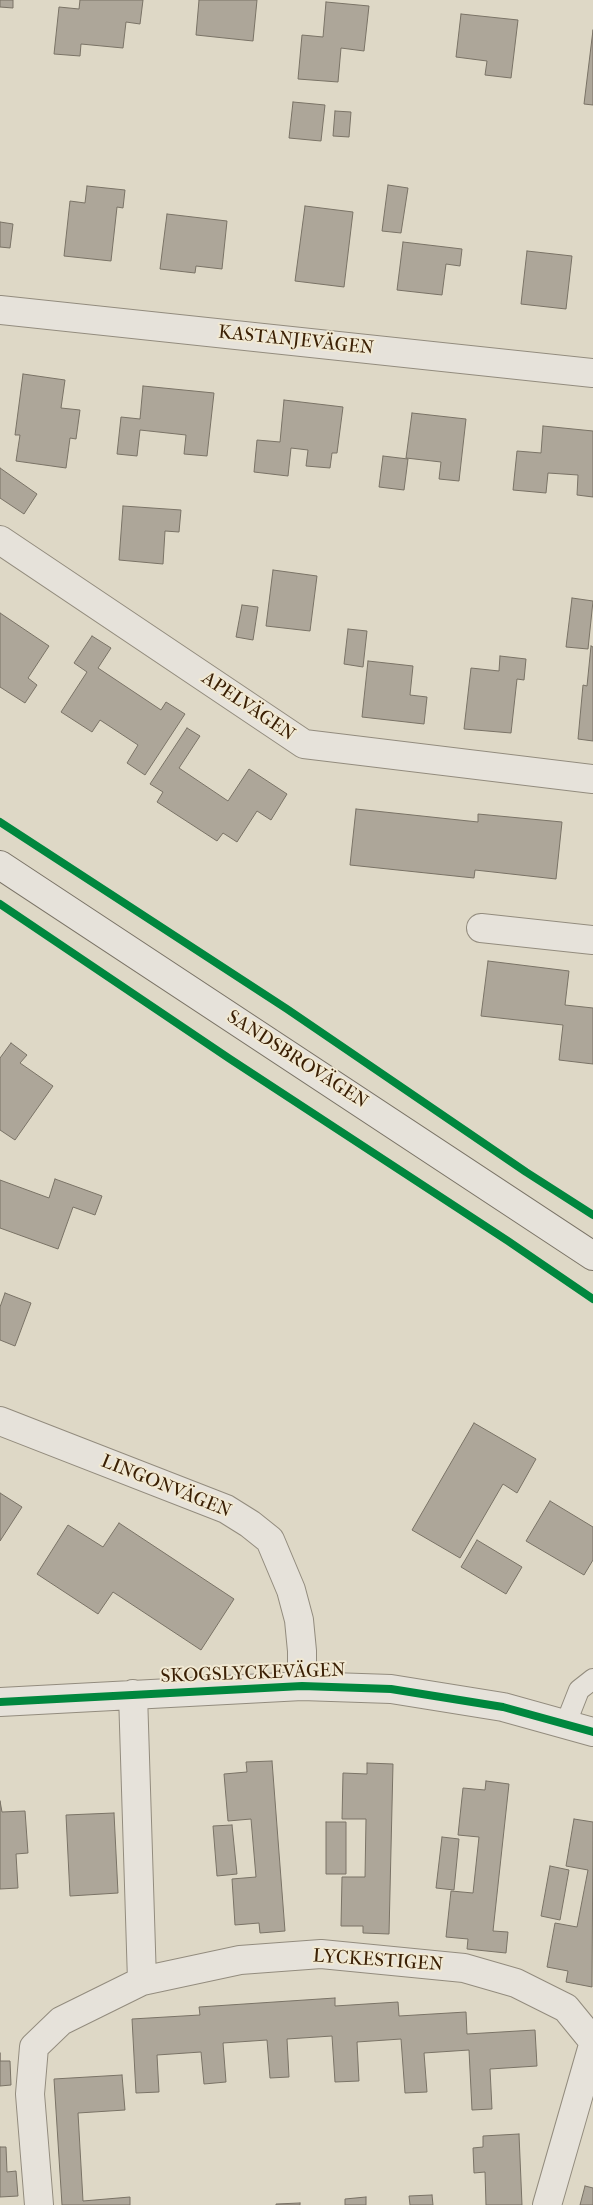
<!DOCTYPE html>
<html>
<head>
<meta charset="utf-8">
<style>
	body { margin:0 }
	canvas { display:block; background:#ded8c6 }
</style>
</head>
<body>
<canvas width="593" height="2205"></canvas>
<script>
const ctx = document.querySelector('canvas').getContext('2d');
ctx.lineJoin = 'round';
function fillPath(path, color) {
  ctx.fillStyle = color;
  ctx.fill(path, 'evenodd');
}
function poly(rows) {
  const path = new Path2D();
  for (const r of rows) {
    path.moveTo(r[0], r[1]);
    for (let i = 2; i < r.length; i += 2) path.lineTo(r[i], r[i + 1]);
  }
  return path;
}
function trace(path, color, width, dash) {
  ctx.strokeStyle = color;
  ctx.lineWidth = width;
  ctx.lineCap = dash ? 'butt' : 'round';
  ctx.setLineDash(dash || []);
  ctx.stroke(path);
}
function label(font, color, halo, rows, align = 'center') {
  ctx.font = font + ' "IM FELL French Canon",serif';
  ctx.lineWidth = 4;
  ctx.setLineDash([]);
  ctx.textBaseline = 'middle';
  ctx.strokeStyle = halo;
  ctx.fillStyle = color;
  for (const [text, x, y, turn = 0] of rows) {
    ctx.save();
    ctx.translate(x, y);
    ctx.rotate((+turn || 0) * Math.PI / 180);
    ctx.textAlign = isNaN(turn) ? turn : align;
    if (halo) ctx.strokeText(text, 0, 0);
    ctx.fillText(text, 0, 0);
    ctx.restore();
  }
}
const building = poly([
	[0,0,13,0,13,8,0,7,0,0],
	[80,0,143,0,140,24,126,22,123,48,81,44,80,56,54,54,59,7,79,9,80,0],
	[199,0,257,0,253,41,196,35,199,0],
	[326,2,369,6,364,51,341,48,338,82,298,79,302,35,323,37,326,2],
	[461,14,518,20,511,78,485,75,487,61,456,57,461,14],
	[593,30,593,105,584,104,593,30],
	[293,102,325,105,321,141,289,138,293,102],
	[335,111,351,112,349,137,333,136,335,111],
	[388,185,408,188,401,233,382,231,388,185],
	[87,186,125,190,123,208,117,207,111,261,64,256,70,201,85,203,87,186],
	[305,206,353,212,344,287,295,281,305,206],
	[167,214,227,221,222,269,196,266,195,273,160,269,167,214],
	[0,222,13,224,10,248,0,247,0,222],
	[403,242,462,249,460,266,446,264,442,295,397,290,403,242],
	[527,251,572,256,566,309,521,304,527,251],
	[23,374,65,380,61,408,80,410,76,439,70,438,66,468,16,461,20,435,15,435,23,374],
	[143,386,214,393,207,456,184,454,186,435,140,430,137,456,117,454,121,417,140,419,143,386],
	[284,400,343,407,337,453,332,453,330,468,306,466,308,450,291,448,288,476,254,472,257,440,280,442,284,400],
	[412,413,466,419,459,481,439,479,441,462,406,458,412,413],
	[543,426,593,431,593,497,577,495,578,475,548,473,546,493,513,490,517,451,541,453,543,426],
	[383,456,408,459,404,490,379,487,383,456],
	[0,468,37,494,24,514,0,498,0,468],
	[123,506,181,510,179,532,165,531,163,564,119,560,123,506],
	[273,570,317,576,310,631,266,626,273,570],
	[572,598,593,601,588,649,566,647,572,598],
	[242,605,258,607,253,640,236,637,242,605],
	[0,613,49,646,28,678,37,685,25,703,0,687,0,613],
	[348,629,367,631,363,667,344,664,348,629],
	[92,636,111,648,98,668,161,710,166,702,185,714,145,775,127,763,138,745,100,720,92,732,61,712,87,672,74,663,92,636],
	[591,646,593,647,593,741,578,739,583,685,587,686,591,646],
	[500,656,526,659,524,680,517,679,511,733,464,729,471,668,499,671,500,656],
	[368,661,413,666,410,695,427,697,424,724,362,717,368,661],
	[187,728,200,736,179,768,228,801,249,769,287,794,271,820,257,811,237,842,223,833,217,841,157,802,163,792,150,784,187,728],
	[356,809,478,822,478,814,562,822,556,879,475,870,474,878,350,865,356,809],
	[488,961,569,971,565,1005,593,1008,593,1064,559,1060,563,1025,481,1016,488,961],
	[11,1043,27,1055,20,1063,53,1086,15,1140,0,1130,0,1058,11,1043],
	[55,1179,102,1196,95,1215,73,1207,58,1249,0,1228,0,1180,49,1198,55,1179],
	[5,1293,31,1303,15,1346,0,1340,0,1307,5,1293],
	[474,1423,536,1459,517,1493,503,1484,460,1558,412,1530,474,1423],
	[0,1493,22,1507,0,1541,0,1493],
	[550,1501,593,1527,593,1560,584,1575,526,1541,550,1501],
	[119,1523,234,1599,201,1650,113,1592,98,1614,37,1574,68,1525,103,1547,119,1523],
	[477,1540,522,1567,506,1594,461,1567,477,1540],
	[272,1761,285,1931,260,1933,259,1923,235,1925,232,1879,256,1877,251,1819,228,1821,224,1774,247,1772,246,1762,272,1761],
	[367,1763,393,1764,389,1934,363,1933,363,1926,341,1926,342,1877,365,1877,366,1819,342,1819,343,1773,367,1774,367,1763],
	[486,1781,509,1784,493,1931,508,1932,506,1953,467,1949,468,1939,446,1937,451,1891,473,1893,479,1837,458,1835,463,1788,485,1790,486,1781],
	[0,1801,2,1812,25,1811,28,1853,16,1854,18,1888,0,1889,0,1801],
	[114,1813,118,1893,70,1896,66,1815,114,1813],
	[574,1819,593,1822,592,1987,566,1982,568,1971,547,1967,555,1923,577,1927,588,1870,566,1866,574,1819],
	[326,1822,346,1822,346,1874,326,1874,326,1822],
	[232,1825,237,1874,217,1876,213,1826,232,1825],
	[442,1837,459,1839,454,1890,436,1888,442,1837],
	[550,1866,569,1870,560,1920,541,1916,550,1866],
	[335,1998,335,2006,398,2002,399,2016,466,2012,467,2034,535,2030,537,2066,490,2069,492,2109,472,2110,469,2050,424,2053,427,2092,405,2093,401,2039,357,2042,359,2081,335,2082,332,2036,287,2039,289,2077,270,2078,267,2040,223,2043,226,2082,204,2084,201,2052,157,2055,159,2092,136,2093,132,2019,200,2015,199,2007,335,1998],
	[0,2053,0,2061,10,2061,11,2085,0,2086,0,2053],
	[122,2075,125,2110,78,2113,83,2201,130,2197,130,2205,62,2205,54,2079,122,2075],
	[519,2134,522,2205,486,2205,485,2172,474,2173,473,2148,483,2147,483,2136,519,2134],
	[0,2147,6,2147,7,2172,16,2171,18,2196,0,2197,0,2147],
	[585,2186,593,2188,593,2205,580,2205,585,2186],
	[432,2195,433,2205,410,2205,409,2196,432,2195],
	[366,2197,366,2205,345,2205,345,2199,366,2197],
	[300,2203,300,2205,276,2205,276,2204,300,2203]
]);
fillPath(building, '#ada699');
trace(building, '#7a7366', 1);
const service = poly([
	[566,1723,579,1690,593,1679]
]);
const minor = poly([
	[0,310,593,373],
	[0,540,304,744,593,779],
	[481,928,593,940],
	[0,1421,226,1509,250,1524,270,1540,291,1590,299,1620,302,1651,302,1686],
	[133,1694,142,1981],
	[0,1702,302,1686,391,1689,503,1707,593,1732],
	[39,2205,30,2094,34,2047,61,2021,142,1981,240,1960,321,1954,464,1968,516,1983,566,2008,593,2041],
	[547,2205,593,2045]
]);
const secondary = poly([
	[0,865,593,1256]
]);
trace(service, '#938c7e', 22);
trace(minor, '#938c7e', 30);
trace(secondary, '#7a7366', 30);
trace(service, '#e6e2da', 20);
trace(minor, '#e6e2da', 28);
trace(secondary, '#e6e2da', 28);
trace(poly([
	[0,822,287,1009,526,1172,593,1215],
	[0,904,230,1059,508,1241,593,1299],
	[0,1702,302,1686,391,1689,503,1707,593,1732]
]), '#00873e', 8);
label('19px', '#3b2005', '#f1e9d3', [
	["KASTANJEVÄGEN",296,341,6],
	["APELVÄGEN",248,707,34],
	["SANDSBROVÄGEN",297,1060,33],
	["LINGONVÄGEN",166,1487,22],
	["SKOGSLYCKEVÄGEN",253,1674,-2],
	["LYCKESTIGEN",378,1961,4]
]);
</script>
</body>
</html>
